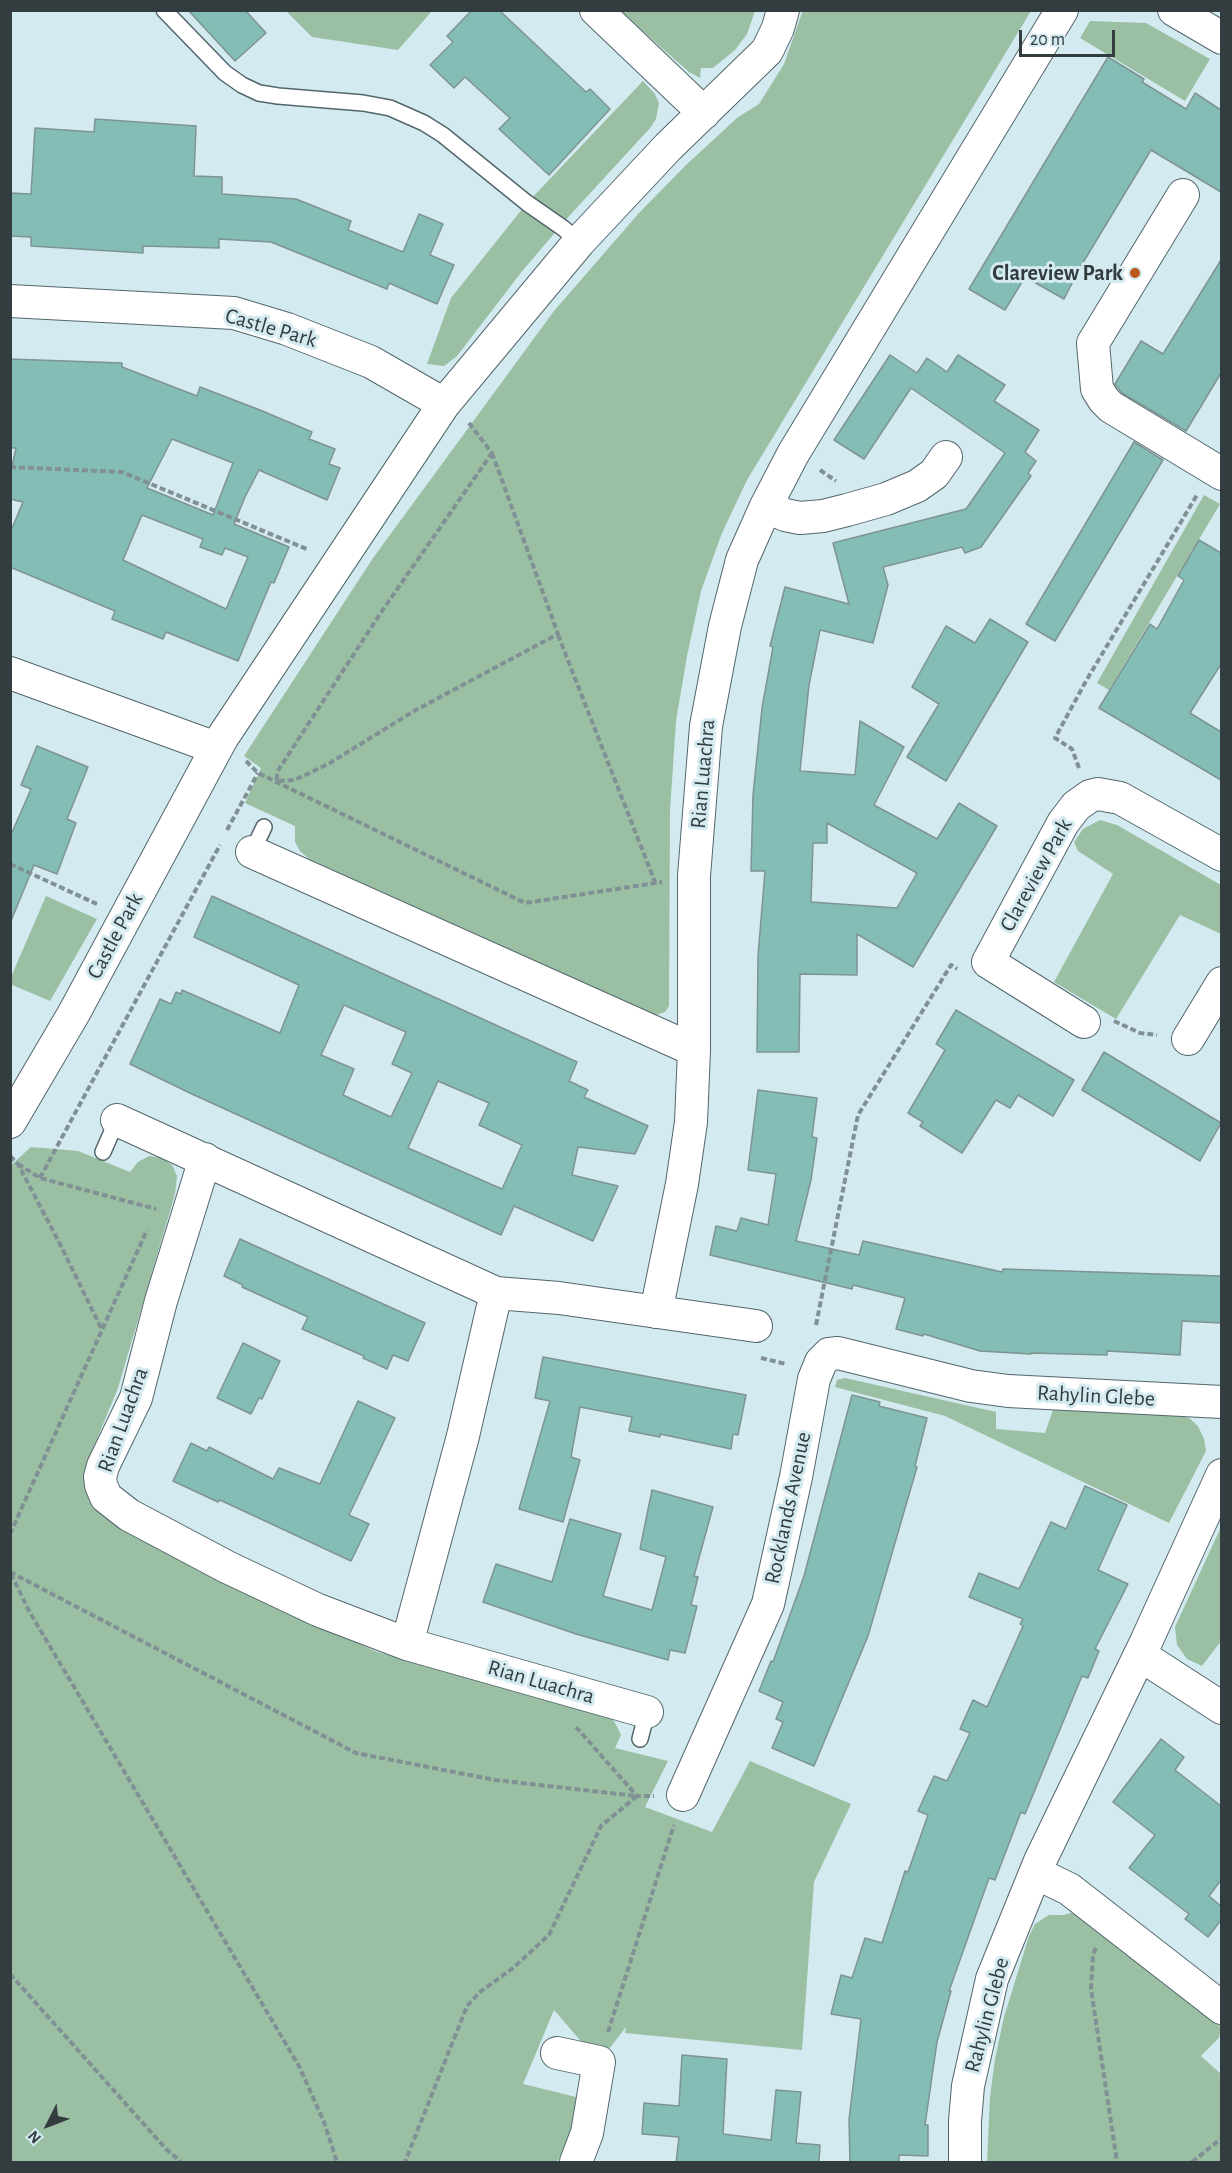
<!DOCTYPE html>
<html>
<head>
<meta charset="utf-8">
<style>
	body { margin:0 }
	#map { position:relative; width:1232px; height:2173px; overflow:hidden; background:#d4eaf1; font-family:"Alegreya Sans",sans-serif }
	canvas { display:block }
	.frame { position:absolute; inset:0; border:12px solid #333c3e; pointer-events:none }
	.north { position:absolute; left:18px; top:2095px; width:60px; height:60px; -webkit-text-stroke:4px #d4eaf1; paint-order:stroke; rotate:228deg; font-size:16px; font-weight:700; line-height:24px; text-align:center; color:#333c3e }
	.north::after { content:''; display:block; margin:auto; width:21px; height:27px; background:#333c3e; clip-path:polygon(50% 0,100% 100%,50% 72%,0 100%) }
	.scale { position:absolute; left:1019px; top:30px; width:96px; height:27px; box-sizing:border-box; border:3px solid #333c3e; border-top:0; padding-left:8px; font-size:18px; line-height:21px; white-space:nowrap; color:#333c3e; -webkit-text-stroke:4px #d4eaf1; paint-order:stroke }
</style>
</head>
<body>
<div id="map">
<canvas width="1232" height="2173"></canvas>
<div class="frame"></div>
<div class="north">N</div>
<div class="scale">20 m</div>
</div>
<script>
const ctx = document.querySelector('canvas').getContext('2d');
ctx.lineJoin = 'round';
function fillPath(path, color) {
  ctx.fillStyle = color;
  ctx.fill(path, 'evenodd');
}
function poly(rows) {
  const path = new Path2D();
  for (const r of rows) {
    path.moveTo(r[0], r[1]);
    for (let i = 2; i < r.length; i += 2) path.lineTo(r[i], r[i + 1]);
  }
  return path;
}
function trace(path, color, width, dash) {
  ctx.strokeStyle = color;
  ctx.lineWidth = width;
  ctx.lineCap = dash ? 'butt' : 'round';
  ctx.setLineDash(dash || []);
  ctx.stroke(path);
}
function label(font, color, halo, rows, align = 'center') {
  ctx.font = font + ' "Alegreya Sans",sans-serif';
  ctx.lineWidth = 6;
  ctx.setLineDash([]);
  ctx.textBaseline = 'middle';
  ctx.strokeStyle = halo;
  ctx.fillStyle = color;
  for (const [text, x, y, turn = 0] of rows) {
    ctx.save();
    ctx.translate(x, y);
    ctx.rotate((+turn || 0) * Math.PI / 180);
    ctx.textAlign = isNaN(turn) ? turn : align;
    if (halo) ctx.strokeText(text, 0, 0);
    ctx.fillText(text, 0, 0);
    ctx.restore();
  }
}
fillPath(poly([
	[803,10,1031,11,747,480,722,533,701,591,687,656,676,721,670,811,669,1006,665,1012,656,1015,309,859,300,851,295,842,295,826,245,803,261,768,244,756,373,558,554,311,639,213,686,165,737,118,759,104,784,64],
	[286,11,432,11,398,50,312,37],
	[620,11,755,11,747,34,735,50,713,68,701,68,700,78,689,72],
	[1090,21,1146,23,1210,59,1185,101,1080,38],
	[643,81,655,94,659,103,656,119,651,127,571,214,523,270,457,356,444,366,427,364,451,298,527,203],
	[1204,495,1220,504,1109,690,1097,683],
	[1100,820,1117,825,1221,885,1221,934,1180,915,1116,1019,1054,982,1113,874,1078,851,1074,842,1083,829],
	[46,896,97,919,50,1001,10,984,11,977],
	[31,1147,78,1151,130,1172,138,1162,149,1156,162,1158,172,1165,177,1176,175,1194,118,1388,87,1463,88,1494,98,1511,114,1523,202,1573,377,1652,603,1714,614,1721,621,1735,615,1748,668,1761,645,1807,712,1832,750,1761,851,1804,814,1882,802,2050,625,2033,626,2027,599,2062,554,2010,523,2084,576,2097,574,2122,566,2146,557,2162,11,2162,10,1166],
	[845,1378,996,1412,996,1429,1045,1433,1053,1410,1060,1406,1178,1415,1189,1418,1198,1426,1204,1439,1206,1451,1169,1523,945,1416,835,1387,837,1380],
	[1221,1527,1221,1641,1202,1666,1187,1659,1177,1645,1175,1627],
	[1074,1912,1221,2027,1219,2038,1201,2056,1221,2074,1221,2162,987,2162,990,2097,995,2059,1004,2017,1029,1936,1035,1924,1049,1915,1064,1915]
]), '#9abfa2');
const building = poly([
	[188,10,245,10,266,33,235,61,188,10],
	[472,10,499,10,586,92,590,89,610,109,549,175,499,129,510,118,465,77,454,88,430,65,453,42,447,36,472,10],
	[1108,57,1144,79,1142,82,1186,109,1195,93,1221,110,1221,192,1151,150,1081,266,1064,299,1025,277,1005,310,969,289,1108,57],
	[95,119,196,126,194,176,222,177,222,194,296,199,351,221,348,230,403,252,419,214,443,224,430,255,454,265,437,304,389,283,387,289,271,242,219,239,219,248,143,246,143,253,31,246,31,237,10,236,10,193,31,194,35,128,94,132,95,119],
	[1221,260,1221,373,1186,431,1122,393,1115,384,1141,341,1163,354,1221,260],
	[890,355,917,373,927,358,947,372,958,355,1005,385,994,401,1039,430,1025,452,1036,461,1028,473,1031,476,981,547,965,553,962,547,883,567,888,585,873,643,820,630,809,685,800,771,855,775,860,721,904,747,874,805,937,839,959,803,997,826,913,967,857,934,857,975,800,974,799,1052,757,1052,758,956,765,871,751,871,753,795,762,708,773,647,770,646,785,587,849,604,833,543,966,509,1005,453,911,388,864,459,834,440,890,355],
	[827,823,917,873,897,908,811,902,813,843,827,843,827,823],
	[10,359,122,363,122,367,197,396,200,387,260,410,312,432,309,439,335,449,329,464,340,468,327,500,259,470,245,497,234,524,289,547,274,583,271,582,238,661,166,632,163,639,112,619,115,611,10,567,10,533,23,502,10,499,10,475,16,448,10,448,10,359],
	[172,439,233,463,213,515,147,488,172,439],
	[142,515,203,539,200,547,222,555,225,548,248,557,226,609,123,560,142,515],
	[1134,442,1163,460,1055,641,1026,624,1134,442],
	[1199,540,1221,553,1221,664,1190,713,1221,732,1221,780,1099,708,1150,624,1157,629,1184,580,1178,576,1199,540],
	[990,619,1028,642,946,781,907,757,939,704,912,687,946,626,975,643,990,619],
	[37,746,88,767,67,819,76,823,57,874,34,865,11,921,10,837,31,789,21,785,37,746],
	[212,896,577,1062,569,1081,588,1090,584,1097,648,1126,635,1154,578,1147,572,1175,618,1186,593,1241,514,1206,501,1235,192,1094,130,1064,160,999,171,1004,176,992,181,994,182,990,280,1033,299,985,194,937,212,896],
	[344,1005,406,1032,392,1064,412,1073,391,1117,343,1095,354,1069,321,1055,344,1005],
	[438,1081,489,1103,479,1125,522,1145,502,1189,408,1148,438,1081],
	[956,1010,1074,1080,1053,1116,1018,1095,1010,1108,996,1100,962,1153,920,1126,923,1122,908,1113,945,1050,936,1044,956,1010],
	[1104,1052,1221,1123,1200,1161,1082,1090,1104,1052],
	[758,1090,817,1098,812,1137,817,1138,811,1180,796,1241,859,1255,863,1241,1002,1272,1003,1269,1221,1276,1221,1323,1182,1321,1180,1355,1107,1351,1107,1355,1031,1353,1031,1354,980,1351,924,1334,923,1336,896,1329,905,1298,853,1285,852,1289,710,1255,716,1226,737,1231,741,1218,768,1225,776,1174,748,1170,758,1090],
	[240,1239,425,1323,408,1361,393,1355,387,1369,363,1358,364,1356,302,1329,308,1317,242,1287,243,1285,224,1276,240,1239],
	[243,1343,280,1361,262,1399,259,1398,251,1414,217,1398,243,1343],
	[543,1357,746,1395,738,1435,733,1434,731,1449,660,1434,660,1437,629,1431,632,1417,580,1407,571,1457,580,1460,563,1522,519,1509,550,1401,535,1398,543,1357],
	[852,1395,880,1402,879,1406,927,1418,915,1466,917,1467,868,1636,814,1766,772,1748,783,1722,776,1719,783,1702,759,1691,771,1661,773,1662,804,1576,852,1395],
	[358,1401,395,1418,349,1515,369,1524,351,1561,220,1500,218,1502,173,1481,191,1443,207,1451,209,1447,273,1479,279,1468,320,1484,358,1401],
	[1085,1486,1127,1505,1098,1570,1128,1584,1095,1649,1099,1651,1088,1678,1082,1676,1025,1814,1021,1812,995,1880,989,1878,949,1991,951,1991,937,2042,925,2125,928,2125,928,2156,899,2155,899,2163,850,2163,849,2120,861,2019,831,2014,841,1975,852,1978,865,1938,882,1943,905,1871,908,1872,928,1815,918,1811,934,1776,947,1781,970,1733,960,1729,973,1700,987,1707,1023,1626,1020,1624,1023,1619,969,1597,979,1573,1019,1589,1051,1522,1066,1529,1085,1486],
	[652,1490,713,1507,694,1576,698,1577,691,1605,697,1606,685,1653,670,1650,668,1660,576,1634,483,1602,496,1564,552,1582,570,1519,621,1534,603,1596,652,1610,666,1557,640,1549,652,1490],
	[1161,1739,1184,1757,1175,1770,1221,1806,1221,1880,1209,1896,1221,1906,1221,1920,1208,1937,1185,1919,1189,1914,1129,1868,1155,1835,1113,1802,1161,1739],
	[682,2055,727,2059,723,2134,771,2140,776,2090,801,2092,796,2143,820,2145,819,2163,676,2163,679,2137,642,2134,644,2103,679,2106,682,2055]
]);
fillPath(building, '#84bdb5');
trace(building, '#7e9491', 1.5);
const service = poly([
	[164,10,225,73,242,85,259,93,278,96,363,103,390,108,424,123,443,135,527,203,563,228,579,242],
	[252,852,264,827],
	[103,1152,117,1120],
	[640,1739,647,1712]
]);
const minor = poly([
	[596,10,704,113],
	[1174,10,1222,38],
	[1183,195,1093,343,1097,389,1104,400,1111,407,1222,474],
	[10,301,234,313,287,329,371,362,444,404],
	[766,506,785,515,800,518,823,516,847,510,886,499,917,486,934,474,946,457],
	[10,673,216,748],
	[252,852,694,1050],
	[1084,1022,988,962,1063,823,1076,806,1090,796,1098,794,1120,798,1222,855],
	[1188,1039,1222,983],
	[117,1120,496,1293,559,1298,756,1326],
	[10,1122,74,1013,222,738,444,404,579,242,668,147,767,51,778,28,783,10],
	[205,1159,161,1301,136,1398,103,1466,100,1477,101,1485,106,1497,129,1515,227,1567,318,1610,407,1644,647,1712],
	[656,1312,682,1184,691,1122,694,1050,694,876,706,726,725,626,742,560,766,506,793,454,1062,10],
	[407,1644,463,1436,496,1293],
	[1140,1655,1222,1708],
	[683,1795,768,1604,796,1477,814,1379,821,1362,829,1354,838,1353,971,1386,1008,1391,1222,1402],
	[1036,1873,1069,1889,1222,2008],
	[557,2053,599,2062,587,2133,576,2162],
	[965,2162,965,2121,968,2086,992,1979,1040,1861,1146,1642,1222,1475]
]);
trace(service, '#53666c', 18);
trace(minor, '#53666c', 34);
trace(poly([
	[469,423,492,453],
	[492,453,558,634,414,711,330,763,295,780,277,781,277,772,382,611,492,453],
	[10,467,122,472,309,550],
	[820,470,836,481],
	[558,635,655,882],
	[246,761,258,773,525,903,662,882],
	[1079,768,1072,749,1055,738,1086,681,1197,495],
	[227,830,258,773],
	[10,864,97,904],
	[1114,1021,1140,1033,1157,1035],
	[10,1156,18,1164,62,1248,102,1330],
	[18,1164,40,1178,156,1209],
	[40,1178,220,845],
	[816,1325,858,1115,951,965,957,969],
	[761,1358,786,1364],
	[10,1534,147,1230],
	[10,1572,356,1753,495,1780,637,1796,601,1826,549,1935,513,1968,480,1992,467,2006,405,2162],
	[11,1574,29,1611,299,2066,324,2122,337,2162],
	[576,1727,637,1796,654,1796],
	[1096,1948,1093,1954,1091,1989,1117,2162],
	[10,1974,166,2149,181,2162],
	[608,2032,674,1825],
	[1192,2162,1222,2138]
]), '#809094', 4, [6, 3]);
trace(service, '#fff', 15);
trace(minor, '#fff', 32);
for (const [x, y, r, color] of [
	[1135,273,6,"#bb591b"]
]) {
  const dot = new Path2D();
  dot.arc(x, y, r, 0, 2 * Math.PI);
  ctx.fillStyle = color;
  ctx.fill(dot);
  trace(dot, '#d4eaf1', 2);
}
label('bold 22px', '#333c3e', '#d4eaf1', [
	["Clareview Park",1123,273]
], 'right');
label('22px', '#333c3e', '#d4eaf1', [
	["Castle Park",271,328,16],
	["Rian Luachra",703,774,-85],
	["Clareview Park",1036,875,-61],
	["Castle Park",115,936,-62],
	["Rahylin Glebe",1096,1396,3],
	["Rian Luachra",123,1420,-70],
	["Rocklands Avenue",788,1508,-78],
	["Rian Luachra",541,1682,16],
	["Rahylin Glebe",987,2015,-75]
]);
</script>
</body>
</html>
